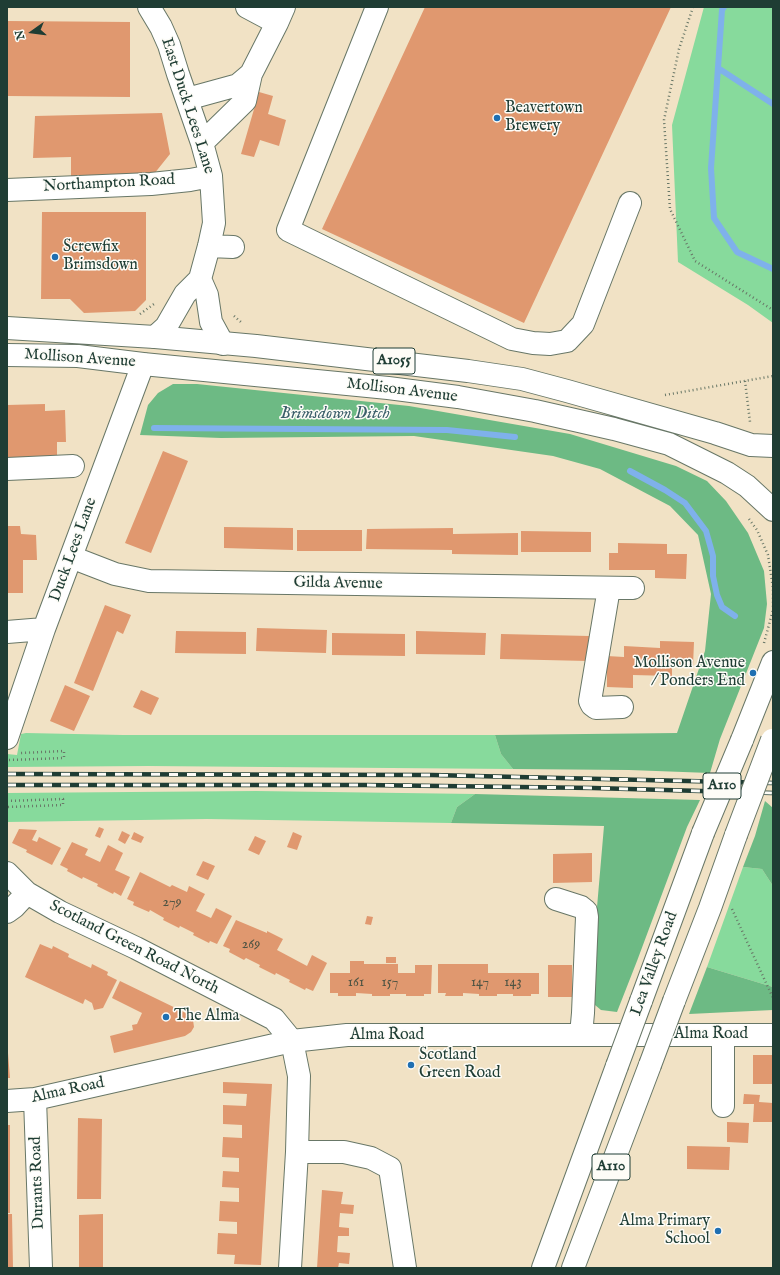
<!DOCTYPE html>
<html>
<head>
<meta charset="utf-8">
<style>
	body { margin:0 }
	#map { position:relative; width:780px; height:1275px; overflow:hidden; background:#f1e2c5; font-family:"IM FELL English",serif }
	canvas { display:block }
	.frame { position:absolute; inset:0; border:8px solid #1f3d34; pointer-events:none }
	.north { position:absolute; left:12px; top:12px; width:40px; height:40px; -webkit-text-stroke:3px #fdfcf7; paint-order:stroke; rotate:256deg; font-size:11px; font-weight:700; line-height:16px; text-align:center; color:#1f3d34 }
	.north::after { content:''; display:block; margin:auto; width:14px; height:18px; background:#1f3d34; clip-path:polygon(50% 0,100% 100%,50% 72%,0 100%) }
</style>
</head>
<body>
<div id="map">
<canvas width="780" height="1275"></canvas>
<div class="frame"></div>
<div class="north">N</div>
</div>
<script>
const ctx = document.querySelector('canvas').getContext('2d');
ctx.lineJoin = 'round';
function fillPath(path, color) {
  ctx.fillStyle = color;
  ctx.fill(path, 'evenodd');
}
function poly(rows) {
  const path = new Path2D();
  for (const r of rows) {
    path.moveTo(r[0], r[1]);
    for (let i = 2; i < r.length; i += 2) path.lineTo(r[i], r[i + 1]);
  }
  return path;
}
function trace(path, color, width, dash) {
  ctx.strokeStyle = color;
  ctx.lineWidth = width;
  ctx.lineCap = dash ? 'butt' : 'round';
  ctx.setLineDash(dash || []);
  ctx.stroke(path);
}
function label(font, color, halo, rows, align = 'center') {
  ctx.font = font + ' "IM FELL English",serif';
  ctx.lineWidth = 3;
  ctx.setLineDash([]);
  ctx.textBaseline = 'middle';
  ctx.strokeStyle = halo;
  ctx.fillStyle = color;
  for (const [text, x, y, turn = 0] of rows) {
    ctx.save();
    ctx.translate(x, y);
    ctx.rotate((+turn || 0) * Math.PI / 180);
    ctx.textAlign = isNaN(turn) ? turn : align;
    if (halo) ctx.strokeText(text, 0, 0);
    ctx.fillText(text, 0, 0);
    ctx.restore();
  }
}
fillPath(poly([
	[704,7,773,7,773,323,748,305,678,262,672,125],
	[26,733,123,735,495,735,501,754,513,769,148,766,7,767,7,754,17,755,21,734],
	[256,791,475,794,457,807,451,823,207,819,7,822,7,793],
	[743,867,762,869,773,886,773,987,707,967]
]), '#87da9c');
fillPath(poly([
	[173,384,197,384,409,406,570,434,676,466,707,481,726,501,748,533,764,571,767,604,764,628,720,739,710,773,629,770,513,769,501,754,495,735,677,733,705,651,711,594,698,535,670,506,600,469,553,456,414,436,221,438,140,435,148,405,158,393],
	[475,794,700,800,687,827,637,961,617,1012,601,1010,589,1000,604,826,451,823,457,807],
	[765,801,773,808,773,886,762,869,743,867,755,836],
	[707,967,773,987,773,1010,689,1014]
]), '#6dba84');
trace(poly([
	[724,7,722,10,711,168,714,218,737,252,773,269],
	[718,68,773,104],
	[154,428,447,430,515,437],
	[630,471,665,490,685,503,706,531,713,556,713,576,717,595,722,607,735,616]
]), '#7fb1eb', 6);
fillPath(poly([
	[425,7,671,7,524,323,322,229],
	[7,21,130,22,130,97,7,96],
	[259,92,273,96,268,114,286,120,279,146,260,140,254,157,241,154],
	[162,113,170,154,154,174,71,176,71,157,33,158,35,116],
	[42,212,146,212,146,300,135,311,84,313,70,299,41,299],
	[45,404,45,411,65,410,66,442,57,442,57,459,7,460,7,405],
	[163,451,188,461,151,553,125,543],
	[7,526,20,526,21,534,36,535,37,560,23,560,23,593,7,593],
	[224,527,293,528,293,550,224,548],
	[453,528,453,534,518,533,518,555,452,554,452,550,366,549,367,529],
	[297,530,362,530,362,551,297,551],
	[521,531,591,532,591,552,521,552],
	[618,543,667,544,667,554,687,554,686,579,655,578,655,570,609,570,609,553,618,553],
	[105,605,131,615,123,634,117,631,93,691,74,683],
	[257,628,327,630,326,653,256,651],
	[176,631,246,632,246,654,175,653],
	[416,631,486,633,485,655,416,654],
	[332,633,405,634,405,656,332,655],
	[501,634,589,636,588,661,500,659],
	[660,641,694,642,693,666,672,665,672,676,633,675,633,688,607,687,607,656,624,657,624,646,660,648],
	[65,685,90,696,74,731,50,721],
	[141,690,159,698,151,715,133,707],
	[99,827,104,829,100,838,95,836],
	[19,829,37,830,32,840,37,842,39,837,61,848,52,865,26,852,27,850,12,843],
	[122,831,130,835,125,844,118,840],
	[134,832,144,837,141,843,131,839],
	[293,832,302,836,297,850,287,847],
	[255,836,266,841,259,855,248,850],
	[72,842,88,849,85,855,100,862,108,845,123,853,115,870,130,877,121,896,114,892,113,894,97,886,98,884,83,877,82,879,67,871,68,869,60,865],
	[592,853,592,882,553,883,553,854],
	[203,861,215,866,208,880,196,875],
	[140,872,170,887,172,885,187,892,189,886,205,894,196,911,211,918,216,908,232,916,217,944,210,941,209,943,193,935,194,933,180,926,179,928,163,920,164,918,150,910,149,912,133,905,134,902,127,899],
	[367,916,373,917,371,925,365,924],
	[236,920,267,933,267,931,283,939,277,950,307,966,312,955,327,963,313,991,306,988,305,990,289,982,290,980,276,973,275,975,259,967,260,965,246,958,244,960,229,952,230,949,223,946],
	[40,944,52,949,53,946,69,954,68,957,91,968,92,964,108,972,107,975,117,980,103,1008,94,1010,92,1003,85,999,83,1004,25,977],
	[386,957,396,957,396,963,386,963],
	[350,961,364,961,364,964,398,964,398,973,415,973,415,965,432,965,431,994,424,994,424,996,406,996,406,994,390,994,390,996,372,996,372,994,356,993,356,996,338,996,338,993,330,993,330,973,350,973],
	[438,964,488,964,488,973,539,973,539,994,531,994,531,996,513,996,513,994,497,994,497,996,479,996,479,994,463,993,463,996,445,996,446,993,438,993],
	[548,965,572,965,572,997,548,997],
	[120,981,190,1015,193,1020,194,1027,191,1032,185,1036,114,1053,110,1036,133,1030,132,1025,137,1024,142,1013,112,998],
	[7,1053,8,1053,10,1078,7,1078],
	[753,1055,773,1055,773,1084,753,1084],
	[223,1082,272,1084,261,1265,234,1264,235,1255,217,1254,218,1233,237,1234,237,1222,219,1221,220,1201,239,1202,239,1188,222,1187,223,1171,239,1172,239,1158,222,1157,223,1137,242,1138,242,1125,223,1124,223,1105,246,1106,247,1094,223,1093],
	[744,1094,760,1095,759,1102,773,1103,773,1122,753,1122,754,1104,743,1104],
	[78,1118,102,1119,101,1199,77,1199],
	[727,1122,749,1123,748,1143,727,1142],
	[7,1125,10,1125,10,1213,7,1213],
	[687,1146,730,1147,729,1170,687,1169],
	[322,1190,343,1192,341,1204,354,1205,353,1214,340,1213,339,1227,349,1228,349,1236,338,1236,337,1252,350,1253,349,1264,339,1263,338,1268,317,1268],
	[7,1214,12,1214,13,1268,7,1268],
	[103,1214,103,1268,79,1268,79,1215]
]), '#e0986f');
const minor = poly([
	[149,7,161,27,169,45,178,74,202,143,211,176,214,223,209,246,200,279,185,294,166,327,155,337],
	[247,7,277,23],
	[377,7,288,230,512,339,533,343,550,344,567,341,583,324,630,203],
	[187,99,238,85,251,74],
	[202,143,245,101,251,74,277,23,284,7],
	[7,190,151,184,190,180,211,176],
	[209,246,233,247],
	[200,279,207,295,211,322,223,344],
	[7,469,73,466],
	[71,557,115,574,149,581,633,588],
	[609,588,590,701,592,705,596,708,622,707],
	[7,632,44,629],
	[7,738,44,629,143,364],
	[7,873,27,893,60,912,136,948,274,1019,292,1041,299,1076,297,1152,290,1268],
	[556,899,581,907,586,911,587,917,583,1013,581,1035],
	[7,912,14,907,27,893],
	[723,1035,723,1106],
	[35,1099,41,1268],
	[7,1101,35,1099,292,1041,347,1035,773,1035],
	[297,1152,344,1152,371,1158,390,1168,405,1268]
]);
const major = poly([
	[7,328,155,337,256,346,468,371,522,379,567,391,715,433,751,445,773,446],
	[7,355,78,356,143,364,388,388,458,397,535,411,614,429,669,444,727,473,747,486,773,510],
	[742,740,773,662],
	[641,1001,703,833],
	[674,1001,710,908,736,835],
	[543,1268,617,1066],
	[573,1268,650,1065]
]);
trace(minor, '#687767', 24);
trace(major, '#687767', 24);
trace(poly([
	[693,7,679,49,664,120,670,209,695,261,773,310],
	[140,314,154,304],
	[234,316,242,323],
	[745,381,750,422],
	[665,395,773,376],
	[749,519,757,530,768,555,773,588,773,607],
	[764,643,773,610],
	[9,760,64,758,64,751,21,753],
	[7,801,63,799,63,805,7,807],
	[732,909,773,998]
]), '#687767', 2.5, [1, 3]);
trace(minor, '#fff', 22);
trace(major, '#fff', 22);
const rail = poly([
	[7,774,432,775,773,783],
	[7,785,365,785,593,788,773,793]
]);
trace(rail, '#1f3d34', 4.5);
trace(rail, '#fdfcf7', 3, [9]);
const majorBridge = poly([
	[703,833,742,740],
	[736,835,772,740],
	[650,1065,674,1001],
	[617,1066,641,1001]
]);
trace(majorBridge, '#687767', 24, []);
trace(majorBridge, '#fff', 22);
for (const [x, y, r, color] of [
	[497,118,4,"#1f6fb2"],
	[55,257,4,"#1f6fb2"],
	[753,673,4,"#1f6fb2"],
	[166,1017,4,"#1f6fb2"],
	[411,1065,4,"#1f6fb2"],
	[718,1231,4,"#1f6fb2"]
]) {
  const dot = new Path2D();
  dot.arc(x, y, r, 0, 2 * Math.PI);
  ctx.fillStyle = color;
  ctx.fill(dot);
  trace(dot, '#fdfcf7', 1.5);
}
label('14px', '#4f5443', null, [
	["279",172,903],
	["269",251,945],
	["161",356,983],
	["157",390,983],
	["147",480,983],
	["143",513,983]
]);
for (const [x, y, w] of [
	[394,361,42],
	[722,786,38],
	[611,1167,38]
]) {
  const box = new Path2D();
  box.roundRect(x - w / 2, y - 13, w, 26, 3);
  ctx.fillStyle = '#fdfcf7';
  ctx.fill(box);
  trace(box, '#1f3d34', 1);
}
label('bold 15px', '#1f3d34', null, [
	["A1055",394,361],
	["A110",722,786],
	["A110",611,1167]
]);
label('16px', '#1f3d34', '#fdfcf7', [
	["East Duck Lees Lane",187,106,72],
	["Northampton Road",109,184,-3],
	["Mollison Avenue",80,359,4],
	["Mollison Avenue",402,391,7],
	["Duck Lees Lane",74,550,-70],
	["Gilda Avenue",338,584,1],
	["Scotland Green Road North",134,948,27],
	["Lea Valley Road",655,964,-70],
	["Alma Road",711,1035],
	["Alma Road",387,1036],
	["Alma Road",68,1091,-12],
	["Durants Road",38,1183,-92]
]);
label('16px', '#1f3d34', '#fdfcf7', [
	["Beavertown",505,109],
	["Brewery",505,127],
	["Screwfix",63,248],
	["Brimsdown",63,266],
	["Mollison Avenue",745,664,"right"],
	["/ Ponders End",745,682,"right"],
	["The Alma",174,1017],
	["Scotland",419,1056],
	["Green Road",419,1074],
	["Alma Primary",710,1222,"right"],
	["School",710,1240,"right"]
], 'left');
label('italic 17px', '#3c606b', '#fdfcf7', [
	["Brimsdown Ditch",335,415]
]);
</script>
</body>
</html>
